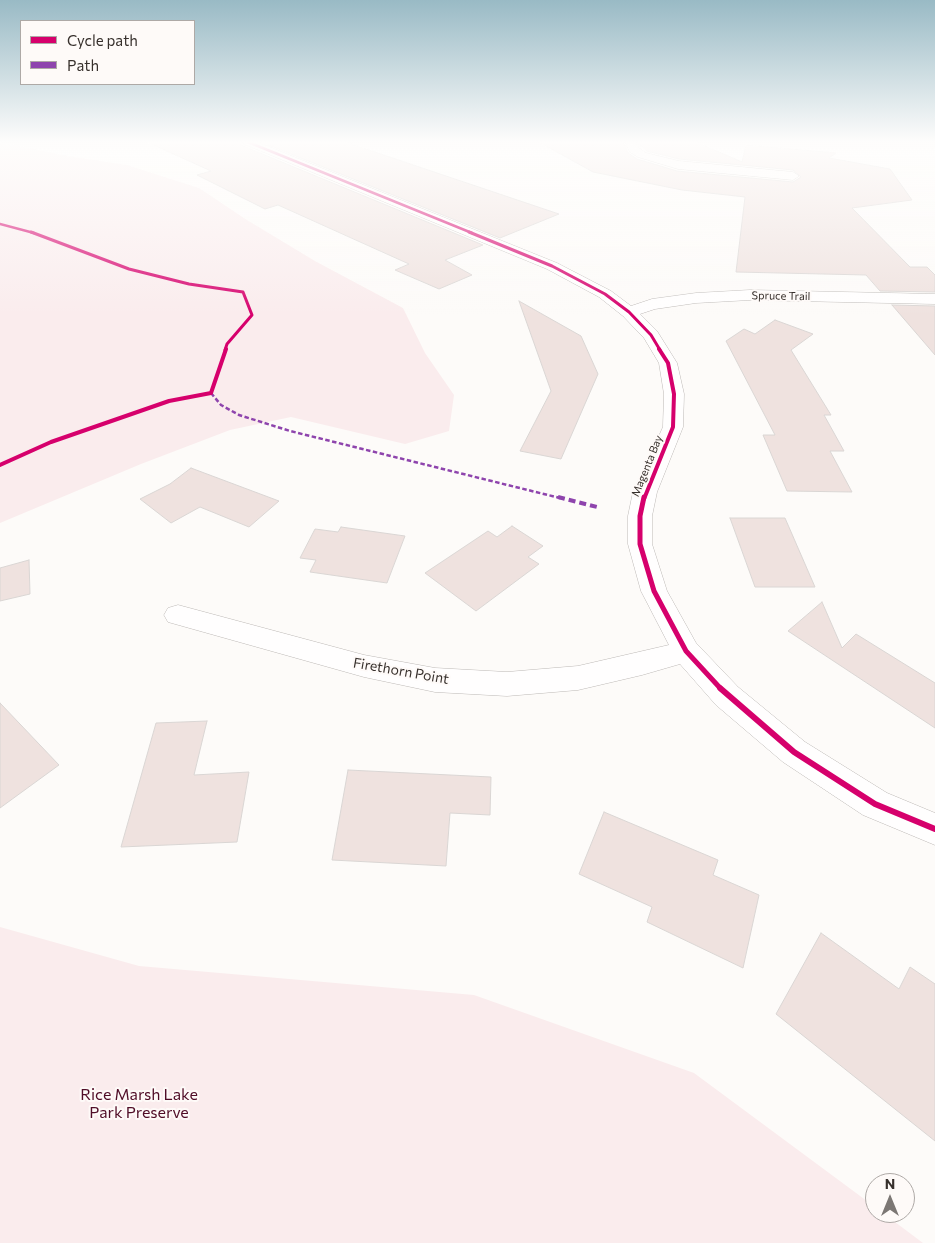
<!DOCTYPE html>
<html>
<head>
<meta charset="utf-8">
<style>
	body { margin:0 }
	#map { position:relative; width:935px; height:1243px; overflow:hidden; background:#fdfbf9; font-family:Commissioner,sans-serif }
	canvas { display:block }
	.legend { position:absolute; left:20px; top:20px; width:175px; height:65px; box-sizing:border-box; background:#fefaf8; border:1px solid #aea9a6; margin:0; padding:6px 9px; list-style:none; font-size:15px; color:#37302c }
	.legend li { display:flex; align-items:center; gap:10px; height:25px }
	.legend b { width:25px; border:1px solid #aea9a6 }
	.north { position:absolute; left:865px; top:1173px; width:50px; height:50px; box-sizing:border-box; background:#fefaf8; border:1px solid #aea9a6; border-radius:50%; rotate:0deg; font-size:14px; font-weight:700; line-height:20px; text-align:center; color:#37302c }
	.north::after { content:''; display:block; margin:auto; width:18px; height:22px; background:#7c7774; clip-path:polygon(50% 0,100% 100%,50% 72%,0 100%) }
</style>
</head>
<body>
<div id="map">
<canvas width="935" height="1243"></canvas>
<ul class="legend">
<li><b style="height:6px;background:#d6006c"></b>Cycle path</li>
<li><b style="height:6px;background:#8e44ad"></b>Path</li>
</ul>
<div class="north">N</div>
</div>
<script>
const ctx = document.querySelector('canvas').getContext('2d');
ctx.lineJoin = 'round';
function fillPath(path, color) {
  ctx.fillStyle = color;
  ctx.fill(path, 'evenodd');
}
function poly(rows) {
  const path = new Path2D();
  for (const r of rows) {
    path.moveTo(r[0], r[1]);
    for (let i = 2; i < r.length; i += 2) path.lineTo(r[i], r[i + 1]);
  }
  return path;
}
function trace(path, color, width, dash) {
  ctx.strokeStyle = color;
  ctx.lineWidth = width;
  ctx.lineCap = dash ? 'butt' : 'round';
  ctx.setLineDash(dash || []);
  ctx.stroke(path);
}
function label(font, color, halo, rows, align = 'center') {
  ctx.font = font + ' Commissioner,sans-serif';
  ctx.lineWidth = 4;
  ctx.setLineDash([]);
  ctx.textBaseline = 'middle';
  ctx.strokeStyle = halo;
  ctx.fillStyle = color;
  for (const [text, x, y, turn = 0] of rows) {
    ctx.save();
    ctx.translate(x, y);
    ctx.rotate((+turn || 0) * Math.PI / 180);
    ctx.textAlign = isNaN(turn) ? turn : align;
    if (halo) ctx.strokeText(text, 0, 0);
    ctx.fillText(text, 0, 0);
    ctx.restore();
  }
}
fillPath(poly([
	[0,142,67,156,127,165,199,188,247,220,315,261,403,308,425,353,454,395,449,431,405,444,291,417,230,430,141,464,0,523],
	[0,927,139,966,474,995,694,1073,875,1207,875,1213,883,1213,923,1243,0,1243]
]), '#faeced');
const building = poly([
	[147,142,241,142,243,146,483,245,445,260,472,275,439,289,395,270,409,264,278,205,265,209,197,175,211,171,147,142],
	[261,142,345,142,559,214,500,238,261,142],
	[539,142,623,142,628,153,637,159,677,171,793,182,801,177,793,170,679,159,647,151,637,142,696,142,742,162,746,145,836,153,829,158,890,169,912,200,852,208,910,267,927,267,935,275,935,292,880,291,866,275,736,272,745,197,682,190,593,172,539,142],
	[519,301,581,336,598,374,561,459,520,451,551,391,519,301],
	[892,305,935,306,935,355,892,305],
	[775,320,813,334,791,350,831,415,824,415,844,451,830,451,852,492,787,491,763,435,775,435,726,341,744,329,755,334,775,320],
	[191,468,279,501,249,527,200,507,171,523,140,499,170,484,191,468],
	[730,518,785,518,815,587,755,587,730,518],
	[512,526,543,546,528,557,539,564,476,611,425,573,488,531,497,537,512,526],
	[341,527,405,536,387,583,310,572,316,560,300,558,315,529,338,532,341,527],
	[29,560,30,594,0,601,0,568,29,560],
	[822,602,842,648,856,634,935,683,935,728,788,631,822,602],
	[0,703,59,765,0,808,0,703],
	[207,721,194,775,249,772,237,842,121,847,156,723,207,721],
	[348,770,491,777,490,815,450,813,446,866,332,860,348,770],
	[604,812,718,860,713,875,759,895,743,968,647,922,652,907,579,874,604,812],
	[821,933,899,989,910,967,935,984,935,1141,776,1014,821,933]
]);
fillPath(building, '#efe2df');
trace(building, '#dad6d4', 1);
const minor = poly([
	[243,142,257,142,557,263,611,291,631,306,652,299,696,293,750,290,935,294,935,304,750,300,696,303,655,309,640,314,657,331,677,363,684,394,683,427,657,492,652,516,652,544,667,591,696,643,738,687,805,742,887,793,935,813,935,845,863,815,783,762,716,705,680,664,642,675,578,690,507,696,435,692,364,677,168,622,164,615,168,608,178,605,364,655,435,668,507,672,578,666,669,645,641,591,628,544,628,516,633,492,663,427,664,394,659,363,644,338,623,316,599,297,547,269,244,144,243,142],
	[625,142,635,142,639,148,646,153,679,161,793,172,799,176,793,180,678,169,638,157,630,152,625,142]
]);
trace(minor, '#bdb9b6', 1);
fillPath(minor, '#fffefe');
trace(poly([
	[211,393,221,405,239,415,290,431,564,499]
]), '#8e44ad', 2.5, [4.5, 2.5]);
trace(poly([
	[558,497,597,507]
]), '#8e44ad', 4, [7, 4]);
trace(poly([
	[248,142,472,233],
	[0,224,34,233]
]), '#d6006c', 2.5);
trace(poly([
	[31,232,129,269,189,284,243,292,252,315,227,344,225,350],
	[469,232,552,266,605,294,629,312,651,335,660,350]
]), '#d6006c', 3);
trace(poly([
	[0,465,51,442,169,401,211,393,226,349],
	[644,499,673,427,674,394,668,363,659,349]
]), '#d6006c', 4);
trace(poly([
	[644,497,640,516,640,544,654,591,686,651,721,689]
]), '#d6006c', 5);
trace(poly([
	[720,688,794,752,875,804,935,829]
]), '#d6006c', 6);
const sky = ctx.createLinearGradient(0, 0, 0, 316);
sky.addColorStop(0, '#99bac5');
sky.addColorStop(0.45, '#fefdfc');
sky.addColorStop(1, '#fefdfc00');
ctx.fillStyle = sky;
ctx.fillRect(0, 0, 935, 316);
label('11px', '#37302c', '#fefaf8', [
	["Spruce Trail",781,296,1],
	["Magenta Bay",647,466,-68]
]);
label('14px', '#37302c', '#fefaf8', [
	["Firethorn Point",401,671,10]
]);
label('16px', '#500d27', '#fefaf8', [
	["Rice Marsh Lake",139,1095],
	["Park Preserve",139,1113]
]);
</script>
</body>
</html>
